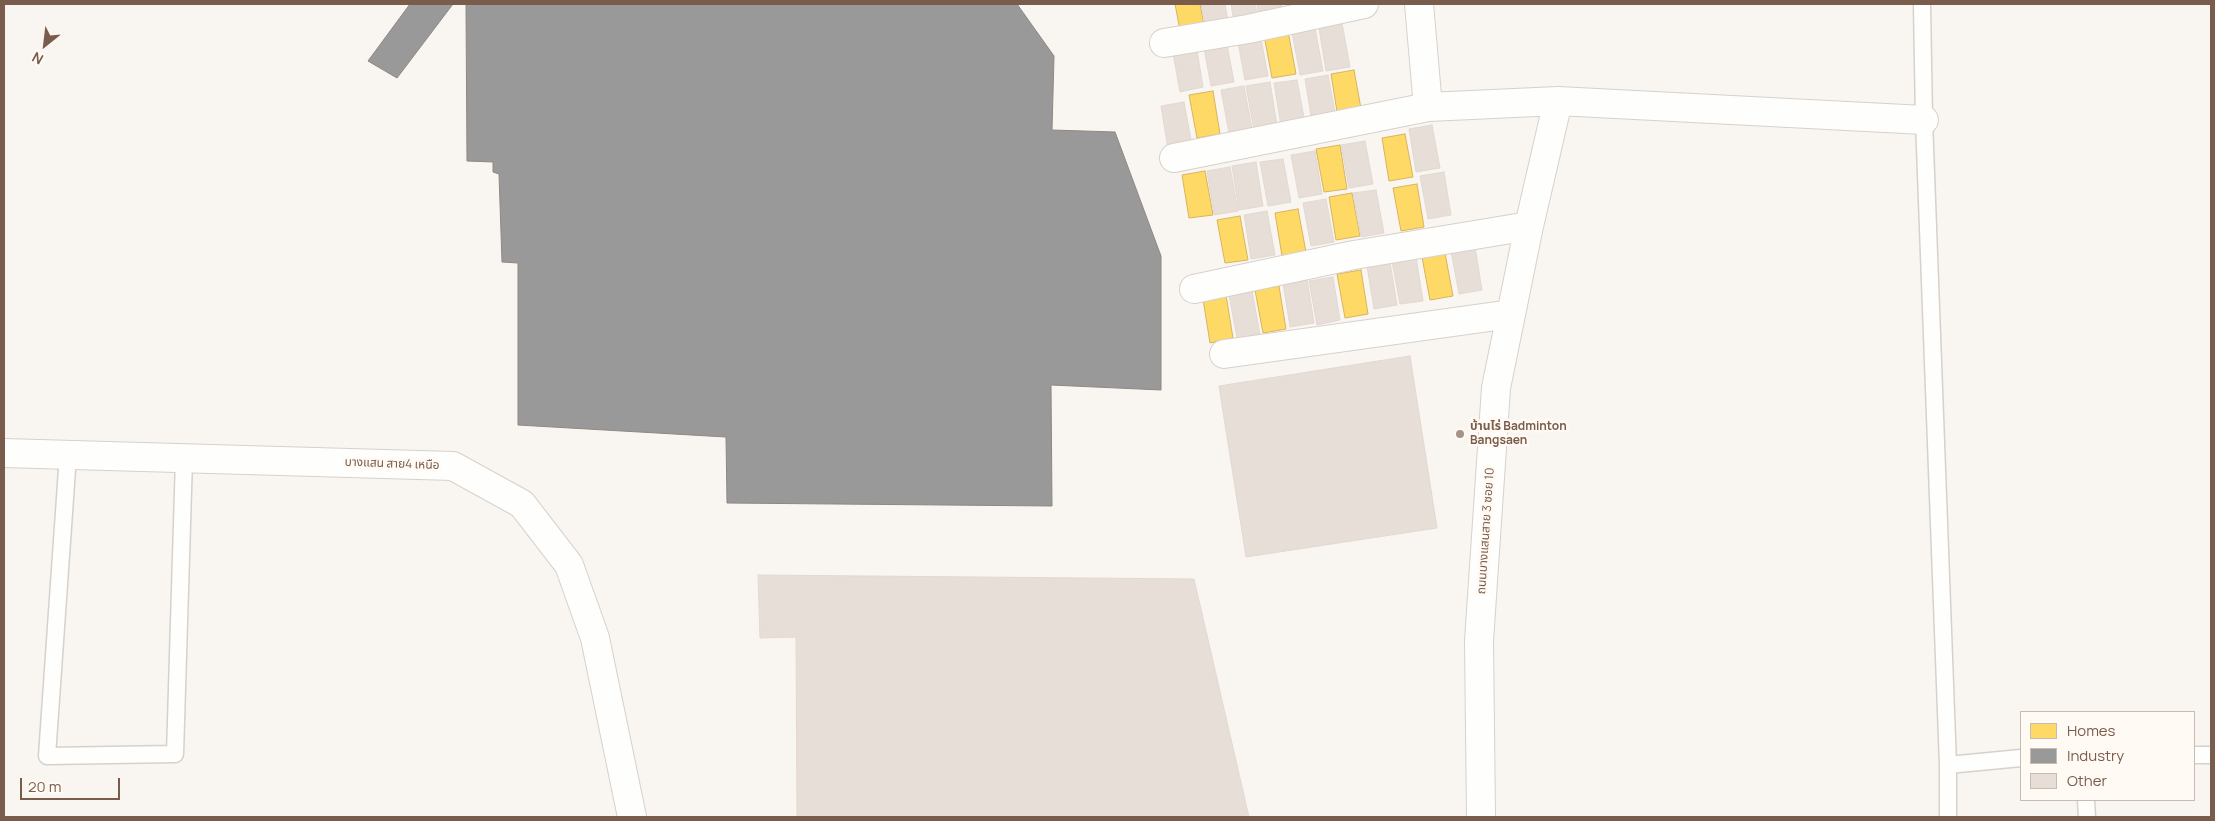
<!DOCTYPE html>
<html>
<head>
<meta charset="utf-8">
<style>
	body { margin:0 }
	#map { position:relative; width:2215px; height:821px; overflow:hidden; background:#f9f5f0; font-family:Manrope,sans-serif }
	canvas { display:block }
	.frame { position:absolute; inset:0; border:5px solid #7a5c4d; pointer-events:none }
	.legend { position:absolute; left:2020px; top:711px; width:175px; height:90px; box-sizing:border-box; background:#fffaf3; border:1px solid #cabbb1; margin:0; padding:6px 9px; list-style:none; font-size:15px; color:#7a5c4d }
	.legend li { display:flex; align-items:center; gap:10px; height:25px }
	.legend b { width:25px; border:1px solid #cabbb1 }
	.north { position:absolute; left:20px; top:20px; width:50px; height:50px; -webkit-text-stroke:4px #fffaf3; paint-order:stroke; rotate:209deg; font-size:14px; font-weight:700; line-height:20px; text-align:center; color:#7a5c4d }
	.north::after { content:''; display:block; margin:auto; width:18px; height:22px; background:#7a5c4d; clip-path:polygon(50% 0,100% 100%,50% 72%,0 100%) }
	.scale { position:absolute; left:20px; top:778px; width:100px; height:22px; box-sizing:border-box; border:2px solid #7a5c4d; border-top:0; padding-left:6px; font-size:15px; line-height:18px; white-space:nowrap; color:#7a5c4d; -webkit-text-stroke:4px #fffaf3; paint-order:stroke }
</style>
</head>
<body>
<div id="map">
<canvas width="2215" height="821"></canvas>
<div class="frame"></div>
<ul class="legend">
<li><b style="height:14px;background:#ffd966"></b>Homes</li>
<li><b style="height:14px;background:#999"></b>Industry</li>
<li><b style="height:14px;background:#e6ded7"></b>Other</li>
</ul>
<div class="north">N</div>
<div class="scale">20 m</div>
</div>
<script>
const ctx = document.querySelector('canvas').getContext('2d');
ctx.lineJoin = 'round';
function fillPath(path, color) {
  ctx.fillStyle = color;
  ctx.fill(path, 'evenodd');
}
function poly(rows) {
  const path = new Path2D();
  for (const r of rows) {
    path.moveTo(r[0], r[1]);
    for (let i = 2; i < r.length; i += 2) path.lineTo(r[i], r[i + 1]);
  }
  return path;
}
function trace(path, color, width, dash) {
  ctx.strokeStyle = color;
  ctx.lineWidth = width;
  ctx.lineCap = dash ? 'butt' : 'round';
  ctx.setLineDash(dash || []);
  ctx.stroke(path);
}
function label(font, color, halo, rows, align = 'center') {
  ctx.font = font + ' Manrope,"Noto Sans Thai",sans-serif';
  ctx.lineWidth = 5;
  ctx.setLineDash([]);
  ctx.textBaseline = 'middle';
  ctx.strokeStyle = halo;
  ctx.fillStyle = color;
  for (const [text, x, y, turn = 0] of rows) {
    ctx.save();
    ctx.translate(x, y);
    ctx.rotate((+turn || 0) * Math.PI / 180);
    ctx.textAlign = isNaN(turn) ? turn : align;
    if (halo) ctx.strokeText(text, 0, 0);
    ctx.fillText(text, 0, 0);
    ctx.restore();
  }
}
const homes = poly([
	[1175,4,1200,4,1204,25,1180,30,1175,4],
	[1288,31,1296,74,1272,78,1264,35,1288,31],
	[1354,70,1362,114,1338,118,1331,74,1354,70],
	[1213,91,1220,134,1197,138,1189,95,1213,91],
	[1405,134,1413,177,1389,181,1382,138,1405,134],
	[1340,145,1347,189,1324,192,1316,149,1340,145],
	[1205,171,1213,215,1189,218,1182,175,1205,171],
	[1417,184,1424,227,1401,231,1393,188,1417,184],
	[1352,193,1360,236,1336,240,1329,197,1352,193],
	[1298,209,1306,252,1282,256,1275,213,1298,209],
	[1240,216,1248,260,1225,263,1217,220,1240,216],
	[1445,253,1453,296,1430,300,1422,257,1445,253],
	[1361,270,1368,314,1345,318,1337,274,1361,270],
	[1279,286,1286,329,1263,333,1255,290,1279,286],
	[1226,295,1233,338,1210,343,1203,299,1226,295]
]);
fillPath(homes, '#ffd966');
trace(homes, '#d7b45e', 1);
const industry = poly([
	[410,4,453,4,397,78,368,61,410,4],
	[466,4,1017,4,1054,56,1052,130,1115,132,1161,256,1161,390,1051,385,1052,506,727,503,726,437,518,425,518,263,502,262,499,174,493,172,493,162,467,161,466,4]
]);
fillPath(industry, '#999');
trace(industry, '#908782', 1);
const building = poly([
	[1201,4,1225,4,1228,21,1205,25,1201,4],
	[1231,4,1255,4,1258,18,1234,22,1231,4],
	[1257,4,1281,4,1283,12,1259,16,1257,4],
	[1342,23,1350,67,1326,71,1319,28,1342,23],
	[1315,28,1323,71,1300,75,1292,32,1315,28],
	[1260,33,1268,76,1245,80,1237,37,1260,33],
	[1226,39,1234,82,1211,86,1203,43,1226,39],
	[1196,44,1203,87,1180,92,1172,48,1196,44],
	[1328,75,1336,118,1312,122,1305,79,1328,75],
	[1297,80,1305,123,1281,126,1274,83,1297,80],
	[1270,82,1277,125,1254,130,1246,86,1270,82],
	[1244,86,1252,129,1229,133,1221,90,1244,86],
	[1184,102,1192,145,1168,149,1161,106,1184,102],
	[1432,125,1440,168,1416,172,1409,129,1432,125],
	[1365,141,1373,184,1349,188,1341,145,1365,141],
	[1315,151,1322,194,1299,198,1291,155,1315,151],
	[1283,159,1291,202,1268,206,1260,162,1283,159],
	[1256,162,1263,206,1239,210,1232,166,1256,162],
	[1230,167,1238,211,1214,215,1207,171,1230,167],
	[1444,172,1451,215,1428,219,1420,176,1444,172],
	[1376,190,1384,233,1361,237,1353,193,1376,190],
	[1326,199,1334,242,1311,246,1303,203,1326,199],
	[1267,211,1275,255,1251,259,1244,215,1267,211],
	[1475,247,1482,290,1459,294,1451,251,1475,247],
	[1416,257,1423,301,1400,304,1392,261,1416,257],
	[1390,262,1397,305,1374,309,1367,266,1390,262],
	[1333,277,1340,320,1317,325,1309,281,1333,277],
	[1307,279,1314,323,1290,327,1283,283,1307,279],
	[1252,291,1260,335,1237,338,1229,295,1252,291],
	[1410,356,1437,528,1246,557,1219,386,1410,356],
	[758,575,1194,579,1249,817,797,817,796,637,760,638,758,575]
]);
fillPath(building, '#e6ded7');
trace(building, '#e2d8d2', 1);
const service = poly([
	[1922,4,1924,120,1948,765,1948,817],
	[68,455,47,756,175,754,184,458],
	[2194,755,2211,755],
	[1948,765,2021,758],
	[2086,800,2087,817]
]);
const minor = poly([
	[1419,4,1428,107],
	[1164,43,1248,29,1364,4],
	[1174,158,1428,107,1558,101,1924,120],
	[1194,289,1354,255,1529,226],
	[1224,354,1511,314],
	[4,453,453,466,522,504,569,565,595,638,632,817],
	[1481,817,1479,641,1496,388,1529,226,1558,101]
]);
trace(service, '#d7d1cb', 19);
trace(minor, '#d7d1cb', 30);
trace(service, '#fefefd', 16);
trace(minor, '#fefefd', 28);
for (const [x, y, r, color] of [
	[1460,434,5,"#a69286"]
]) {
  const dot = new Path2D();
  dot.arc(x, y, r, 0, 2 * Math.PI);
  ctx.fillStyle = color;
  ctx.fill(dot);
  trace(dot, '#fffaf3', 2);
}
label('bold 12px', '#7a5c4d', '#fffaf3', [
	["บ้านไร่ Badminton",1470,427],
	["Bangsaen",1470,441]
], 'left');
label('12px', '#7a5c4d', '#fffaf3', [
	["บางแสน สาย4 เหนือ",392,464,2],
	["ถนนบางแสนสาย 3 ซอย 10",1486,531,-86]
]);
</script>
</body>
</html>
